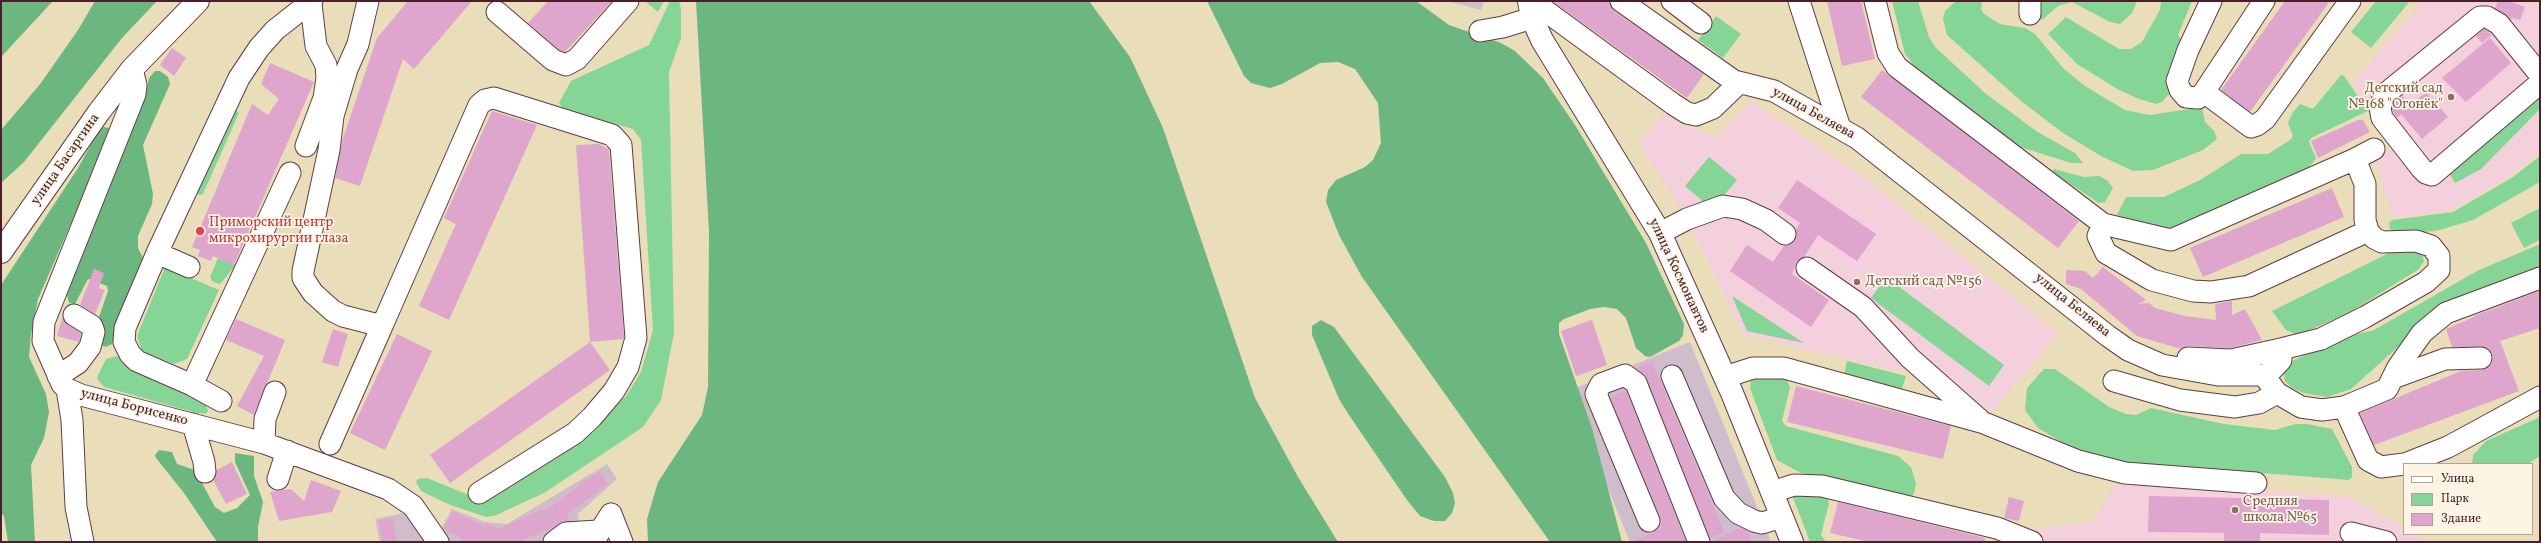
<!DOCTYPE html>
<html>
<head>
<meta charset="utf-8">
<style>
	body { margin:0 }
	#map { position:relative; width:2541px; height:543px; overflow:hidden; background:#e9deb9; font-family:Vollkorn,serif }
	canvas { display:block }
	.frame { position:absolute; inset:0; border:2px solid #4a1f2b; pointer-events:none }
	.legend { position:absolute; left:2403px; top:463px; width:130px; height:72px; box-sizing:border-box; background:#fcf5e5; border:1px solid #b59f9b; margin:0; padding:5px 7px; list-style:none; font-size:12px; color:#4a1f2b }
	.legend li { display:flex; align-items:center; gap:8px; height:20px }
	.legend b { width:20px; border:1px solid #b59f9b }
</style>
</head>
<body>
<div id="map">
<canvas width="2541" height="543"></canvas>
<div class="frame"></div>
<ul class="legend">
<li><b style="height:5px;background:#fff"></b>Улица</li>
<li><b style="height:11px;background:#85d696"></b>Парк</li>
<li><b style="height:11px;background:#dea5cd"></b>Здание</li>
</ul>
</div>
<script>
const ctx = document.querySelector('canvas').getContext('2d');
ctx.lineJoin = 'round';
function fillPath(path, color) {
  ctx.fillStyle = color;
  ctx.fill(path, 'evenodd');
}
function poly(rows) {
  const path = new Path2D();
  for (const r of rows) {
    path.moveTo(r[0], r[1]);
    for (let i = 2; i < r.length; i += 2) path.lineTo(r[i], r[i + 1]);
  }
  return path;
}
function trace(path, color, width, dash) {
  ctx.strokeStyle = color;
  ctx.lineWidth = width;
  ctx.lineCap = dash ? 'butt' : 'round';
  ctx.setLineDash(dash || []);
  ctx.stroke(path);
}
function label(font, color, halo, rows, align = 'center') {
  ctx.font = font + ' Vollkorn,serif';
  ctx.lineWidth = 3.5;
  ctx.setLineDash([]);
  ctx.textBaseline = 'middle';
  ctx.strokeStyle = halo;
  ctx.fillStyle = color;
  for (const [text, x, y, turn = 0] of rows) {
    ctx.save();
    ctx.translate(x, y);
    ctx.rotate((+turn || 0) * Math.PI / 180);
    ctx.textAlign = isNaN(turn) ? turn : align;
    if (halo) ctx.strokeText(text, 0, 0);
    ctx.fillText(text, 0, 0);
    ctx.restore();
  }
}
fillPath(poly([
	[2422,1,2524,1,2540,7,2540,152,2511,175,2453,210,2393,218,2374,158,2390,148,2353,83],
	[1752,101,1869,181,2058,333,1992,412,1916,352,1900,371,1744,335,1687,219,1639,143,1664,113,1683,126,1716,137],
	[2158,484,2340,496,2353,499,2404,528,2404,534,2414,534,2427,542,2023,542,2038,529,2093,522,2114,485]
]), '#f4cfdc');
fillPath(poly([
	[1447,1,1484,1,1481,10],
	[1690,342,1771,542,1630,542,1568,391],
	[607,464,617,479,578,514,580,542,448,542,441,529,452,509,485,522,507,524],
	[404,513,427,542,380,542,375,519]
]), '#d0bdcc');
fillPath(poly([
	[645,1,664,1,658,12],
	[670,1,679,1,681,9,681,38,669,72,674,333,661,400,643,427,544,493,494,516,486,517,448,504,421,491,416,482,418,479,427,478,474,497,581,439,626,396,641,372,653,330,641,140,633,129,563,109,559,103,571,81,649,45],
	[1892,1,1918,1,1929,37,1935,47,1985,93,2036,131,2075,153,2083,163,2071,163,2014,145,1922,75,1905,54],
	[1956,1,1982,1,1981,9,1984,14,2000,24,2025,28,2035,34,2064,69,2085,86,2125,110,2150,115,2202,107,2205,122,2214,131,2217,139,2203,150,2153,170,2133,171,2101,156,2063,133,2021,101,1947,35,1943,19,1945,11],
	[2038,1,2137,1,2132,13,2120,24,2110,22,2072,2,2058,6,2042,20,2038,19],
	[2161,1,2192,1,2178,35,2184,44,2183,49,2169,94,2162,102,2156,104,2139,99,2119,90,2077,64,2048,34,2066,17,2119,49,2131,49,2142,42,2148,31,2160,10],
	[2376,1,2410,1,2371,48,2351,32],
	[1716,16,1741,34,1723,58,1698,40],
	[2341,75,2344,76,2368,111,2311,138,2309,142,2316,158,2312,164,2301,174,2266,186,2180,228,2152,229,2117,215,2126,197,2164,197,2200,180,2241,154,2268,154,2290,140,2293,136,2288,123,2293,112,2300,104,2313,109],
	[2540,85,2540,109,2481,169,2455,183,2446,168],
	[233,108,239,113,203,194,200,195,196,193],
	[2540,156,2540,182,2473,220,2436,231,2398,234,2390,229,2389,223,2392,220,2453,212,2513,177],
	[1709,157,1737,180,1712,209,1685,186],
	[2054,169,2084,177,2099,176,2107,180,2113,188,2105,202,2099,203,2052,172],
	[2540,208,2540,240,2524,248,2511,223],
	[2540,244,2540,271,2427,321,2351,389,2327,397,2303,393,2292,388,2285,381,2283,371,2290,362,2338,339,2374,330,2477,271],
	[2399,248,2414,249,2422,254,2424,261,2419,269,2347,314,2298,335,2286,330,2272,311],
	[218,258,236,265,220,284,213,282,210,277],
	[165,267,219,290,187,359,174,364,142,351,137,336],
	[1886,277,2004,365,1989,386,1871,298],
	[1732,296,1804,343,1747,331],
	[117,356,192,395,206,405,208,411,206,414,193,412,104,387,97,379,98,375,106,359],
	[1847,361,1906,376,1902,389,1844,375],
	[2044,369,2055,369,2109,407,2126,414,2136,415,2151,408,2224,424,2275,430,2295,424,2307,424,2332,429,2352,467,2352,477,2349,480,2123,462,2080,453,2038,428,2025,410,2027,388],
	[1779,375,1787,380,1790,387,1782,421,1786,426,1898,456,1911,467,1916,484,1914,494,1910,497,1801,473,1777,460,1750,388,1751,380,1755,376],
	[2540,417,2540,456,2528,464,2472,464,2473,455,2486,441],
	[1792,495,1827,495,1829,503,1821,535,1826,542,1810,542]
]), '#85d696');
fillPath(poly([
	[1,1,53,1,1,57],
	[95,1,157,1,122,38,24,162,1,183,1,130,41,83,78,30],
	[696,1,1089,1,1130,57,1163,128,1255,398,1298,477,1338,542,648,542,647,519,658,482,702,415,708,387,709,232],
	[1207,1,1416,1,1449,25,1501,43,1515,51,1543,78,1575,125,1646,243,1684,324,1683,335,1679,341,1650,357,1645,356,1636,348,1626,318,1617,309,1604,307,1590,309,1564,319,1559,323,1559,334,1592,428,1622,542,1550,542,1362,277,1339,235,1326,202,1328,190,1336,180,1365,167,1373,160,1381,143,1378,103,1355,69,1338,62,1320,63,1282,84,1270,88,1251,83,1244,76],
	[155,71,160,71,168,77,170,84,143,145,153,194,152,204,138,236,138,248,143,258,114,328,114,340,112,344,106,347,100,345,98,320,108,291,107,286,88,279,75,304,69,303,67,295,94,222,145,98,149,78],
	[104,127,109,128,111,132,38,299,31,334,29,357,46,394,49,412,44,438,31,465,35,542,8,542,4,516,1,513,1,285,78,168,99,130],
	[1321,320,1334,327,1445,477,1453,493,1455,503,1452,513,1445,521,1434,521,1420,516,1407,500,1349,415,1339,399,1312,335,1312,326],
	[159,450,172,452,177,464,195,470,215,507,224,513,237,508,250,495,235,462,235,453,254,456,254,476,263,502,258,527,258,542,217,542,184,493,156,458,155,455]
]), '#6cb77f');
fillPath(poly([
	[408,1,472,1,414,69,403,59,360,186,335,178,342,141,377,38],
	[548,1,612,1,565,52,559,50,528,23],
	[1552,1,1609,1,1614,11,1704,74,1687,98],
	[1827,1,1861,1,1875,59,1842,66],
	[2285,1,2330,1,2250,112,2221,90],
	[2498,1,2509,1,2525,7,2520,20,2513,18,2511,20,2495,8],
	[2484,29,2492,35,2482,43,2476,36],
	[2490,38,2511,63,2466,102,2442,78],
	[172,48,186,58,174,76,160,65],
	[270,63,314,82,234,265,213,256,211,261,198,256,200,250,192,247,252,104,268,115,279,99,261,84],
	[1882,70,2079,221,2058,248,1861,97],
	[2426,92,2448,117,2422,139,2401,114,2397,118,2392,109,2394,102,2402,96,2411,105],
	[492,111,537,125,449,320,419,306,456,224,444,218],
	[2358,120,2363,120,2370,132,2318,158,2311,141],
	[600,144,609,150,624,337,623,339,590,342,576,145],
	[1797,180,1876,234,1857,261,1818,235,1804,257,1797,261,1792,274,1829,300,1811,327,1730,271,1747,245,1773,262,1784,246,1795,241,1796,229,1800,223,1778,208],
	[2332,188,2344,217,2203,277,2190,248],
	[2103,267,2146,300,2138,304,2149,303,2155,308,2185,316,2216,320,2215,304,2232,301,2232,315,2245,309,2262,340,2230,348,2189,346,2181,349,2137,336,2081,289,2066,284,2066,270,2085,271,2093,278],
	[94,269,104,273,99,288,105,290,95,314,80,305],
	[2540,291,2540,328,2500,341,2519,391,2374,445,2360,413,2461,371,2482,370,2491,364,2493,357,2487,348,2452,347,2446,329,2474,317,2474,316],
	[62,318,68,325,81,333,79,342,57,336],
	[236,319,285,340,254,415,237,406,264,356,226,340],
	[1592,320,1607,365,1576,376,1561,331],
	[333,329,348,334,338,367,322,362],
	[397,334,432,351,385,450,350,433],
	[590,342,610,370,450,483,430,455],
	[1652,362,1724,532,1710,538,1647,379,1636,368],
	[1796,386,1951,426,1943,459,1787,422],
	[1626,390,1626,391,1686,542,1631,542,1661,529,1660,516,1610,397],
	[232,462,247,494,226,504,213,480,217,470],
	[599,471,608,484,567,514,570,521,522,540,526,542,460,542,462,538,443,529,453,511,484,526,485,523,498,529,553,505],
	[311,480,341,491,332,512,279,521,270,492,291,489,304,501],
	[2149,496,2329,500,2329,535,2260,533,2260,542,2224,542,2224,533,2148,532],
	[2009,497,2024,501,2019,521,2004,518],
	[1838,502,1985,538,1985,542,1869,542,1830,533],
	[393,518,397,542,382,542,378,520],
	[1740,528,1747,531,1752,542,1711,542]
]), '#dea5cd');
const minor = poly([
	[368,1,358,44,347,69,333,116,329,150,303,271,303,278,313,293,333,311,343,316,382,326,479,105,485,100,494,98,612,135,621,145,636,338,628,367,614,391,592,417,575,433,479,493],
	[1621,1,1734,81,1774,91,1857,138,2108,336,2128,350,2162,365,2218,375,2261,375,2265,377,2277,393,2301,407,2322,410,2344,407,2387,389,2398,367,2422,333,2446,313,2540,278],
	[1672,1,1701,23],
	[1799,1,1840,128],
	[1875,1,1888,53,1897,67,2103,224,2171,240,2355,159,2365,184,2365,220,2368,231,2374,238,2382,242,2416,241,2431,246,2439,256,2439,270,2426,282,2365,317,2321,339,2281,349,2281,360,2265,377],
	[2211,1,2188,50,2177,81,2180,90,2186,97,2198,98,2204,92,2264,1],
	[497,12,553,60,566,65,577,59,628,1],
	[2030,14,2030,1],
	[1480,31,1503,27,1532,18,1543,9,1673,104,1687,113,1696,115,1713,108,1739,83],
	[132,69,136,85,135,94,44,322,43,341,62,384,67,389,81,395,264,443,388,489,413,506,438,542],
	[2540,75,2499,24,2487,17,2480,17,2384,95,2380,108,2382,118,2421,168,2426,173,2432,175,2540,83],
	[2204,92,2251,127,2257,125,2265,119,2350,1],
	[306,146,324,98,327,78,326,65,316,46,311,4],
	[2355,159,2374,149],
	[2103,224,2098,236,2106,253,2152,280,2193,291,2211,292,2249,286,2368,231],
	[1660,233,1687,219,1723,206,1742,209,1766,220,1785,234],
	[157,253,189,267],
	[1807,268,1863,307,1910,358,1979,419],
	[2188,358,2231,360,2281,349],
	[58,376,78,363,90,347,94,332,92,326,74,315],
	[1672,376,1724,498,1738,513,1754,521,1762,523,1782,517],
	[1725,377,1753,368,1784,368,1984,423,2078,461,2125,473,2256,483],
	[2393,378,2445,359,2481,358],
	[2114,381,2180,400,2235,407,2259,403,2277,393],
	[192,385,290,173],
	[67,389,72,420,76,507,83,542],
	[221,401,192,385,137,361,130,354,124,342,125,328,157,253,239,78,259,48,275,30,312,1],
	[2344,407,2368,460,2381,467,2404,464],
	[193,424,204,462,205,472],
	[264,443,265,419,275,392],
	[330,444,382,326],
	[2405,464,2448,447,2540,397],
	[278,479,287,451],
	[1772,492,1794,485,1822,486,1997,528,2032,542],
	[611,514,622,542],
	[1649,521,1596,394,1601,384,1625,375,1636,383,1699,542],
	[2351,533,2386,542],
	[554,542,566,533,598,531],
	[593,542,611,514]
]);
const major = poly([
	[1529,1,1532,18,1542,40,1660,233,1732,393,1792,542],
	[1,252,99,112,132,69,198,1]
]);
trace(minor, '#623c40', 23);
trace(major, '#623c40', 24);
trace(minor, '#fff', 21);
trace(major, '#fff', 22);
for (const [x, y, r, color] of [
	[2451,97,4,"#8d6e63"],
	[200,231,5,"#e0444e"],
	[1857,282,4,"#8d6e63"],
	[2235,510,4,"#8d6e63"]
]) {
  const dot = new Path2D();
  dot.arc(x, y, r, 0, 2 * Math.PI);
  ctx.fillStyle = color;
  ctx.fill(dot);
  trace(dot, '#fcf5e5', 1.5);
}
label('14px', '#785e54', '#fcf5e5', [
	["Детский сад",2443,89,"right"],
	["№168 \"Огонёк\"",2443,105,"right"],
	["Детский сад №156",1865,282],
	["Средняя",2243,502],
	["школа №65",2243,518]
], 'left');
label('14px', '#4a1f2b', '#fcf5e5', [
	["улица Беляева",1813,114,29],
	["улица Басаргина",66,160,-55],
	["улица Космонавтов",1678,276,65],
	["улица Беляева",2072,306,39],
	["улица Борисенко",134,408,15]
]);
label('14px', '#be3a42', '#fcf5e5', [
	["Приморский центр",209,223],
	["микрохирургии глаза",209,239]
], 'left');
</script>
</body>
</html>
